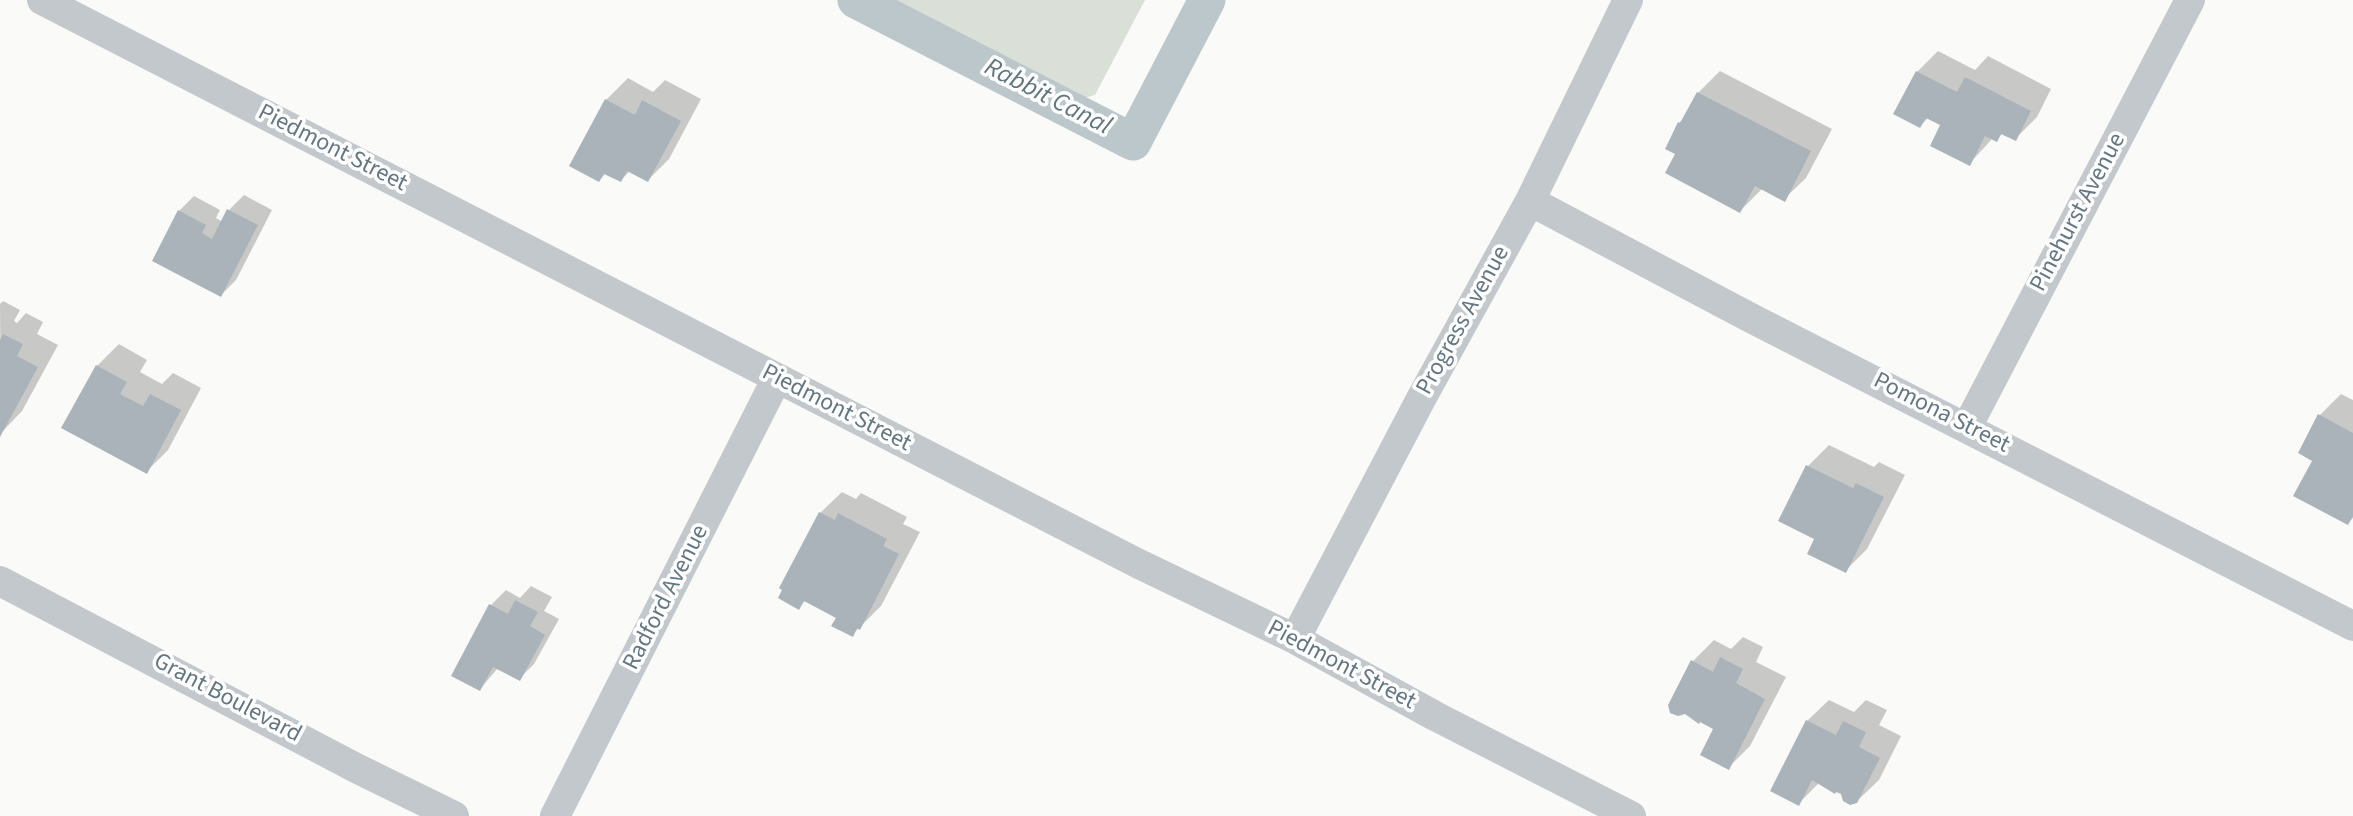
<!DOCTYPE html>
<html>
<head>
<meta charset="utf-8">
<style>
	body { margin:0 }
	canvas { display:block; background:#fafaf8 }
</style>
</head>
<body>
<canvas width="2353" height="816"></canvas>
<script>
const ctx = document.querySelector('canvas').getContext('2d');
ctx.lineJoin = 'round';
function fillPath(path, color) {
  ctx.fillStyle = color;
  ctx.fill(path, 'evenodd');
}
function poly(rows) {
  const path = new Path2D();
  for (const r of rows) {
    path.moveTo(r[0], r[1]);
    for (let i = 2; i < r.length; i += 2) path.lineTo(r[i], r[i + 1]);
  }
  return path;
}
function trace(path, color, width, dash) {
  ctx.strokeStyle = color;
  ctx.lineWidth = width;
  ctx.lineCap = dash ? 'butt' : 'round';
  ctx.setLineDash(dash || []);
  ctx.stroke(path);
}
function label(font, color, halo, rows, align = 'center') {
  ctx.font = font + ' "Source Sans 3",sans-serif';
  ctx.lineWidth = 7;
  ctx.setLineDash([]);
  ctx.textBaseline = 'middle';
  ctx.strokeStyle = halo;
  ctx.fillStyle = color;
  for (const [text, x, y, turn = 0] of rows) {
    ctx.save();
    ctx.translate(x, y);
    ctx.rotate((+turn || 0) * Math.PI / 180);
    ctx.textAlign = isNaN(turn) ? turn : align;
    if (halo) ctx.strokeText(text, 0, 0);
    ctx.fillText(text, 0, 0);
    ctx.restore();
  }
}
fillPath(poly([
	[890,0,1145,0,1095,95,1081,99]
]), '#dadfd7');
fillPath(poly([
	[1938,51,1975,70,1988,56,2051,89,2037,117,2015,139,2003,133,1996,140,1993,138,1969,164,1942,125,1928,118,1920,126,1917,72],
	[1720,71,1832,129,1806,178,1784,199,1763,188,1740,211,1677,153,1667,148,1679,123,1686,116,1698,93],
	[628,78,653,92,665,80,701,99,669,159,648,180,630,171,621,180,606,173,599,180,606,100],
	[244,195,272,210,236,280,221,295,179,211,194,196,220,210,216,218,223,222,229,210],
	[3,301,20,310,14,321,17,323,26,313,43,322,37,334,58,345,22,411,1,433,0,304],
	[119,344,147,360,140,372,162,384,173,373,201,388,168,450,147,471,97,366],
	[2341,394,2353,400,2353,518,2348,523,2314,460,2320,415],
	[1829,445,1874,467,1879,462,1905,475,1867,549,1845,571,1817,538,1808,466],
	[842,492,856,499,861,493,907,517,903,524,920,532,881,606,852,635,838,617,806,600,799,607,820,513],
	[531,586,552,597,544,611,559,619,534,664,519,679,498,668,480,689,491,605,506,590,520,598],
	[1743,637,1763,647,1756,662,1786,677,1750,746,1729,767,1693,661,1714,640,1731,649],
	[1829,700,1854,712,1866,700,1887,710,1879,725,1901,736,1879,780,1856,802,1820,782,1798,804,1807,721]
]), '#0003');
trace(poly([
	[856,0,1133,142,1207,0]
]), '#bbc7cb', 37);
fillPath(poly([
	[1916,71,1957,92,1965,77,2031,111,2016,141,2001,134,1997,142,1985,136,1970,166,1930,146,1940,125,1926,118,1920,128,1893,114],
	[1697,92,1811,151,1785,202,1755,186,1740,213,1665,173,1675,154,1665,149,1678,122,1680,123],
	[605,99,635,115,642,100,681,121,648,182,627,171,621,182,604,174,599,182,569,166],
	[227,209,258,225,221,297,152,261,178,210,206,225,202,233,212,239],
	[3,334,23,344,17,356,38,367,0,437,0,340],
	[96,365,127,382,120,394,143,406,150,394,181,410,147,474,61,428],
	[2318,414,2353,433,2353,516,2348,525,2293,496,2312,461,2298,453],
	[1806,465,1853,488,1856,483,1884,497,1846,573,1807,554,1814,539,1778,521],
	[819,512,835,520,838,513,887,539,883,546,899,554,860,630,857,628,853,637,831,626,836,618,804,601,799,610,778,598,782,590,779,588],
	[515,600,538,612,530,626,545,635,520,681,493,667,480,691,451,676,489,604,508,614],
	[1720,657,1743,669,1736,683,1765,699,1729,770,1700,755,1713,729,1700,722,1699,724,1685,714,1678,716,1670,713,1668,705,1691,660,1713,672],
	[1806,720,1836,735,1843,721,1866,732,1859,747,1880,758,1857,803,1850,805,1843,801,1841,794,1836,792,1835,794,1812,780,1799,806,1770,791]
]), '#aab3b9');
trace(poly([
	[42,0,1137,563,1295,639,1435,716,1631,816],
	[1530,201,1749,317,2353,626],
	[1967,427,2190,0],
	[0,581,358,769,454,816],
	[1295,639,1422,397,1530,201,1628,0],
	[555,816,777,378]
]), '#c3c8cc', 30);
label('24px', '#657683', '#fff', [
	["Piedmont Street",332,149,27],
	["Pinehurst Avenue",2079,213,-62],
	["Progress Avenue",1464,321,-61],
	["Piedmont Street",836,409,27],
	["Pomona Street",1941,414,27],
	["Radford Avenue",667,598,-63],
	["Piedmont Street",1341,666,28],
	["Grant Boulevard",227,699,28]
]);
label('italic 26px', '#60757c', '#fff', [
	["Rabbit Canal",1047,98,27]
]);
</script>
</body>
</html>
